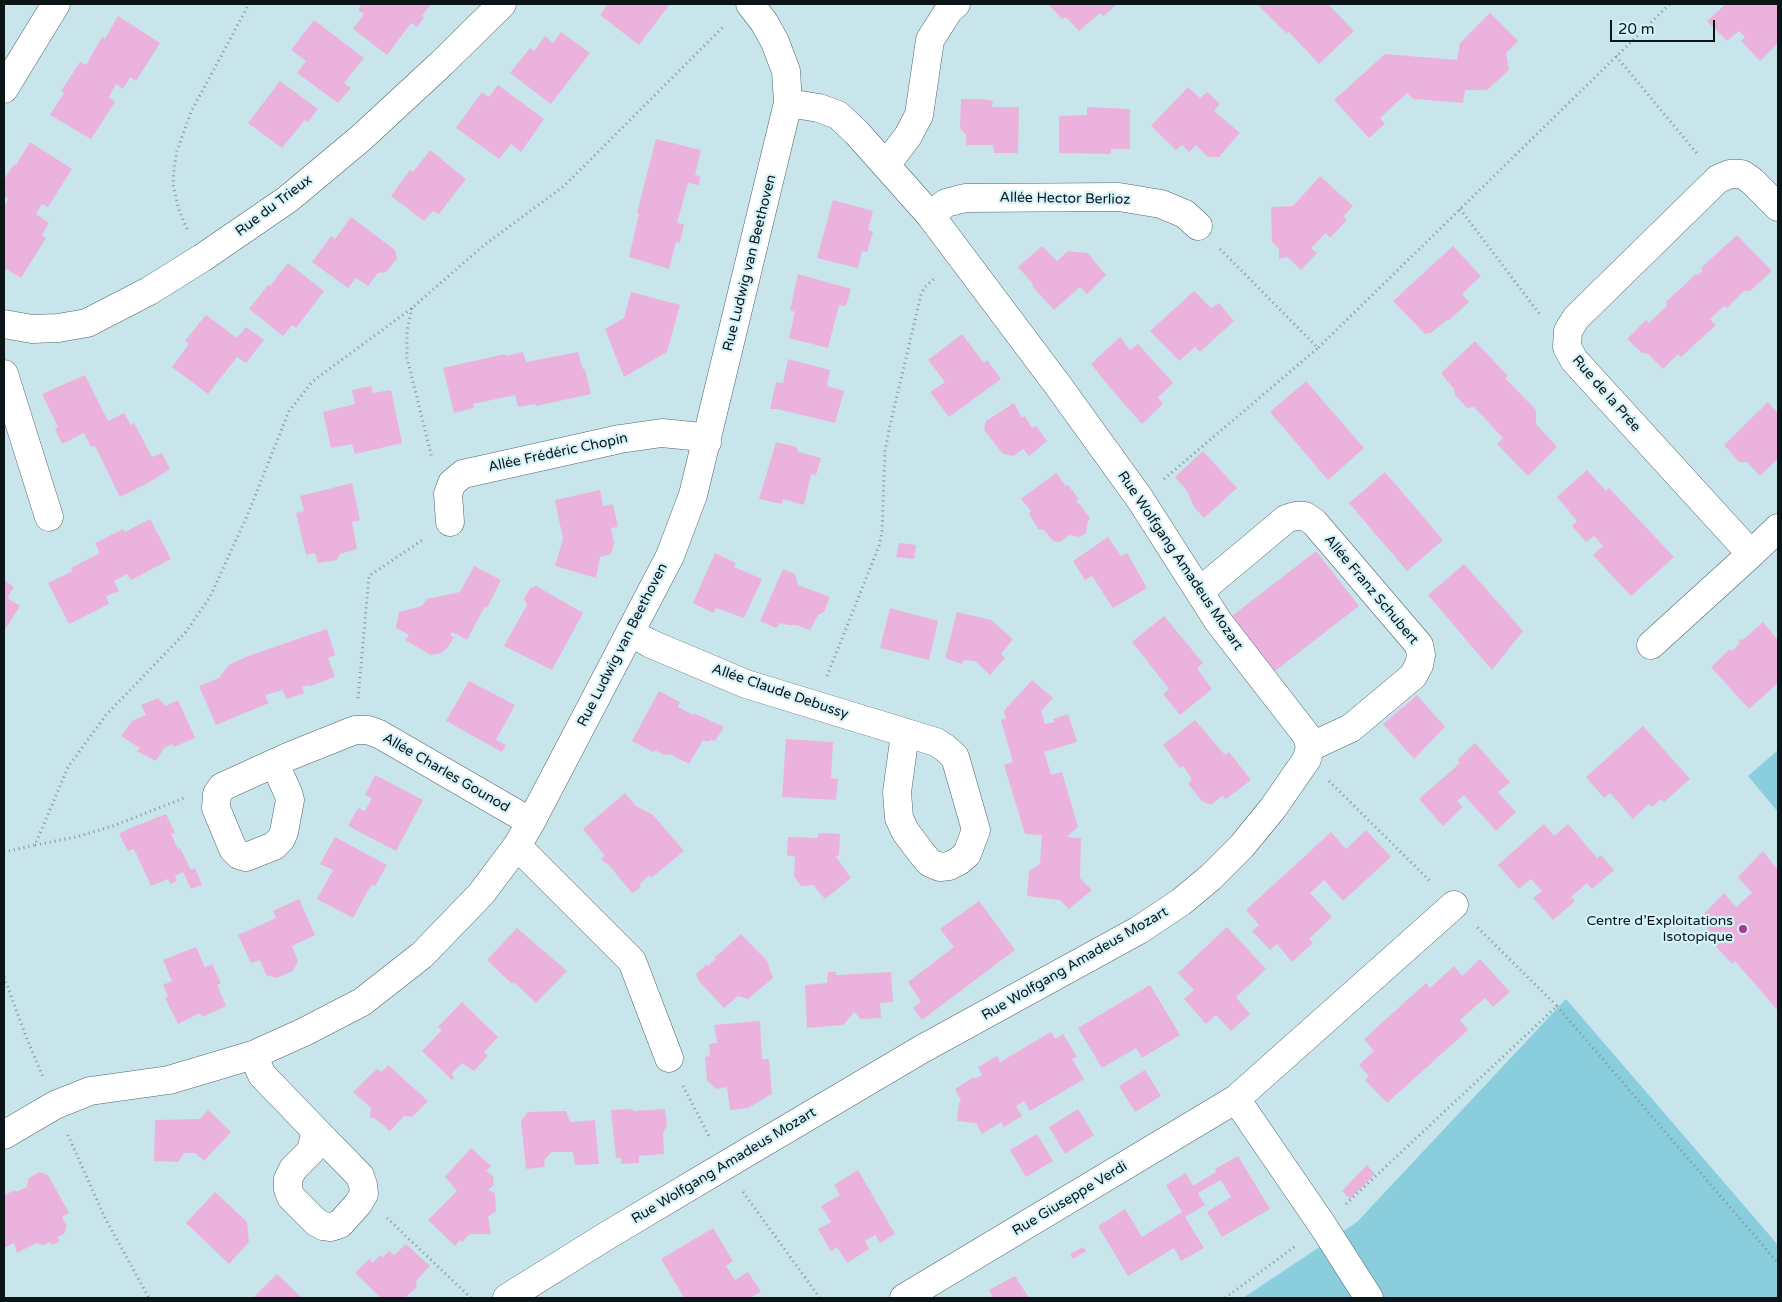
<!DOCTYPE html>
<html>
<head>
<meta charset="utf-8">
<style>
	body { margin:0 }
	#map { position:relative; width:1782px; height:1302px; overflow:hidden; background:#c8e5ec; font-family:"Varela Round",sans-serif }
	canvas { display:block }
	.frame { position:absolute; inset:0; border:5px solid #0b1518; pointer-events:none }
	.scale { position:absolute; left:1610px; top:20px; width:105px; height:22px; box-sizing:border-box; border:2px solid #0b1518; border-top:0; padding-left:6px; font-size:15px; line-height:18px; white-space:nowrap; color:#0b1518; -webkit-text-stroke:4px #d5f2f9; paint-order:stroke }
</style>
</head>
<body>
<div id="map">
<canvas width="1782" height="1302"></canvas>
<div class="frame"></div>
<div class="scale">20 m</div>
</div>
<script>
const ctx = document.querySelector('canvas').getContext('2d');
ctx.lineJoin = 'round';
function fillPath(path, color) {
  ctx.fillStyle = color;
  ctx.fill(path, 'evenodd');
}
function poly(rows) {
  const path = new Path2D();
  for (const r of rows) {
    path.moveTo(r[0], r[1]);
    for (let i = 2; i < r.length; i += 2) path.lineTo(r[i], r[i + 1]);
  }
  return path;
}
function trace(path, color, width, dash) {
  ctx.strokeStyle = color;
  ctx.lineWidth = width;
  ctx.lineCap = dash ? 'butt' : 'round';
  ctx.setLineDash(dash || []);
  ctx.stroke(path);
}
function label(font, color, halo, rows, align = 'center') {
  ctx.font = font + ' "Varela Round",sans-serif';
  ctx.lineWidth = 4.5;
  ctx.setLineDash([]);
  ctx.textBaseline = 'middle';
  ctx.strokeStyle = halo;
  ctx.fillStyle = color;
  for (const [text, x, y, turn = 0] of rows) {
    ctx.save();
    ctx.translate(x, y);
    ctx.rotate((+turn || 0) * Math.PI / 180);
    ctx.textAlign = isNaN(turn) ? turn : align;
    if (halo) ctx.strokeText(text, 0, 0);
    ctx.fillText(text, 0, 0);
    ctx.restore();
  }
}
fillPath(poly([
	[1778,750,1778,812,1748,776],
	[1566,999,1778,1245,1778,1298,1243,1298,1357,1222]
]), '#8acddc');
fillPath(poly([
	[362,4,431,4,422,16,424,18,417,27,411,23,387,55,353,29,364,14,358,10],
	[608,4,670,4,639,45,600,15],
	[1048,4,1117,4,1104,16,1100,13,1079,31,1066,17,1062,19],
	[1257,4,1328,4,1354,31,1319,64,1289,32,1286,33],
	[1726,4,1778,4,1778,43,1760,61,1741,41,1745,37,1739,31,1727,41,1707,21],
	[1490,13,1518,41,1506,53,1509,70,1487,90,1465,90,1463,103,1413,99,1407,93,1380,118,1385,124,1369,138,1334,100,1385,54,1457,60,1460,43],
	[118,16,160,43,136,81,130,77,123,89,116,84,109,97,115,102,91,139,50,115,64,93,61,91,80,62,86,65,102,37,105,39],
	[314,20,364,58,344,83,351,88,338,103,297,73,306,61,291,50],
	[561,32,590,53,551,104,510,73,530,48,534,51,545,36,553,43],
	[280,81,318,109,308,122,305,120,282,148,248,123],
	[498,85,544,119,521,152,511,144,499,159,456,128,482,92,489,97],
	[1188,87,1200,98,1207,92,1220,104,1214,111,1240,133,1219,157,1208,157,1196,145,1189,152,1182,145,1176,150,1151,126],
	[961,99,983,99,993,101,992,107,1019,107,1018,153,994,153,993,145,966,145,966,135,960,128],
	[1087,107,1130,109,1130,149,1111,149,1111,154,1059,153,1059,116,1087,115],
	[656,139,701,150,695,175,700,176,699,185,688,183,677,223,684,224,680,243,676,242,669,269,629,257,639,214,637,213],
	[30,142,72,169,48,207,42,204,36,214,49,223,42,235,46,238,21,278,4,268,4,207,8,199,4,196,4,180,14,164,16,165],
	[430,150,466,179,439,214,433,211,424,221,391,196,410,170,413,172],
	[1320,176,1353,206,1343,217,1347,220,1330,238,1326,233,1311,248,1317,253,1301,270,1287,257,1279,259,1279,249,1272,242,1271,207,1293,206],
	[833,200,873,211,868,230,873,232,867,252,862,251,858,268,817,258],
	[351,217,395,250,397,259,386,272,378,273,368,286,356,278,348,288,312,262,331,236,335,239],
	[1737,235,1772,271,1750,291,1744,291,1727,308,1724,306,1710,319,1716,325,1681,357,1678,354,1663,369,1648,354,1642,353,1627,339,1646,320,1649,323,1667,306,1666,302,1696,274,1698,275,1703,270,1701,268],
	[1042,246,1057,261,1068,251,1088,253,1106,275,1087,294,1080,287,1054,310,1032,286,1033,284,1018,267],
	[1453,246,1481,276,1462,294,1469,302,1449,320,1448,319,1431,333,1425,334,1393,301],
	[288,263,324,291,296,328,292,325,283,336,249,309,268,285,270,286],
	[798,274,851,289,846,306,839,305,828,348,789,338,795,312,790,310],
	[1194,291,1211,308,1219,303,1234,321,1200,352,1195,347,1179,361,1150,331],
	[631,292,680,305,667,352,624,377,605,329,624,318],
	[206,315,237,338,246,327,264,340,246,363,237,357,208,394,172,367,189,344,185,341],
	[962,334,984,363,987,360,1001,379,949,417,930,392,945,382,928,360],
	[1120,337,1130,350,1138,344,1173,383,1158,397,1163,404,1142,424,1111,389,1091,364],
	[1475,341,1508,376,1505,378,1536,410,1536,424,1557,447,1528,476,1497,444,1503,438,1474,407,1467,408,1455,395,1454,389,1441,373],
	[523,352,526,362,578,352,583,369,585,369,591,394,536,406,535,404,518,407,515,395,473,404,474,408,454,413,443,368,505,354,506,356],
	[788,359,830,370,827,386,844,391,835,423,777,409,770,409,776,382,783,383],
	[85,375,108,421,124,413,131,425,134,423,152,457,162,453,170,469,148,483,120,497,95,446,91,447,84,433,62,444,55,429,58,427,42,394],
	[1306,381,1364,448,1328,480,1270,412],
	[371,386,373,393,391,390,402,443,355,454,352,444,331,448,323,412,355,404,352,390],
	[1768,402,1778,413,1778,459,1760,476,1747,462,1739,462,1724,445],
	[1014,403,1022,418,1025,416,1032,428,1036,426,1047,441,1029,456,1023,449,1014,456,1003,454,984,430,986,421],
	[776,442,796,447,799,452,821,458,816,475,811,474,804,505,783,499,782,504,759,499],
	[1203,451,1237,488,1204,518,1194,507,1187,491,1175,477],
	[1587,470,1606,491,1609,488,1674,557,1631,596,1593,555,1603,546,1594,536,1586,542,1572,526,1577,521,1557,497],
	[1385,472,1443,540,1407,571,1349,503],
	[1056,473,1066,486,1068,485,1079,499,1076,500,1090,518,1088,521,1086,533,1080,537,1069,535,1060,542,1053,541,1044,530,1038,529,1029,514,1031,511,1021,499],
	[352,483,360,520,352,522,357,549,340,554,337,560,318,563,315,553,306,555,296,513,304,511,300,496],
	[600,490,603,506,613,504,618,527,611,528,614,543,611,554,600,557,596,578,555,566,563,539,555,500],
	[150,519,171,559,131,580,127,574,114,581,119,591,106,596,109,604,69,624,48,583,73,571,71,568,100,553,95,543,123,529,125,532],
	[1108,537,1121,556,1127,553,1147,588,1113,608,1092,576,1085,580,1073,561],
	[899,543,916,545,914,559,896,557],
	[1316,551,1359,606,1275,671,1232,616],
	[715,553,736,563,734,567,762,579,744,618,716,608,713,613,693,603],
	[1464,564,1523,631,1492,670,1428,595],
	[474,566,501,580,487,608,485,606,467,640,452,632,450,635,454,637,448,647,441,653,431,655,405,640,409,635,396,628,399,612,422,606,427,599,460,592],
	[783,569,795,574,798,585,830,597,824,612,818,615,810,630,796,625,788,625,780,623,776,628,760,621],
	[4,580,14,587,7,598,20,606,4,631],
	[536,586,583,613,552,670,504,646,527,605,524,599,530,588],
	[890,608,938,621,929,660,880,648],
	[957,612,991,620,1013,639,1001,654,1005,658,990,675,975,661,964,660,962,664,945,658],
	[1164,616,1203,663,1197,668,1212,689,1180,715,1163,694,1169,689,1132,642],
	[1763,622,1778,640,1778,683,1749,709,1711,667,1730,649,1732,651,1740,643,1738,641,1741,639,1743,640],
	[327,629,335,655,328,658,335,677,310,686,309,685,302,687,304,693,287,699,282,690,265,695,269,703,216,725,199,686,219,678,229,665,248,656],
	[1032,680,1053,698,1041,711,1045,724,1055,722,1053,719,1068,714,1077,742,1044,752,1051,775,1062,772,1078,827,1067,837,1081,838,1080,878,1092,890,1069,909,1060,900,1027,896,1029,871,1040,864,1042,835,1025,834,1004,765,1013,762,1001,720,1006,719,1004,711],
	[469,681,515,705,496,740,506,745,502,752,446,721],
	[659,691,680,702,678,707,693,715,694,713,724,727,715,741,711,740,707,742,703,740,689,764,670,754,664,755,655,750,653,752,632,741],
	[1417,695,1445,727,1414,759,1383,724],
	[158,698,166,706,178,700,195,738,174,747,172,744,164,748,156,761,137,751,140,748,121,736,132,721,146,715,141,705],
	[1195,720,1225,755,1229,752,1251,780,1226,799,1222,796,1211,805,1202,801,1188,784,1192,779,1183,766,1180,768,1163,745],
	[1643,726,1690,779,1664,802,1661,799,1652,807,1649,804,1633,819,1610,793,1604,798,1586,777],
	[786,739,833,742,831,778,838,779,836,800,782,797],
	[1475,743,1510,782,1498,792,1516,812,1496,831,1464,795,1457,801,1463,807,1443,826,1419,799,1460,763,1457,760],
	[375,775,423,800,396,851,348,826,358,808,365,811,372,798,365,795],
	[625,793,636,806,653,815,684,851,651,878,650,875,639,884,641,887,632,893,607,863,606,864,601,859,605,856,583,829],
	[166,814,175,833,171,834,178,849,180,848,191,870,195,868,202,885,191,889,183,872,175,876,177,881,170,884,168,879,151,886,134,849,128,851,119,834,128,829],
	[1544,824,1554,836,1568,824,1597,858,1601,855,1614,870,1592,889,1587,883,1571,897,1575,901,1553,920,1533,898,1542,891,1531,879,1519,889,1498,865],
	[1366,830,1391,857,1343,901,1324,880,1310,893,1332,917,1309,939,1313,943,1292,962,1277,944,1270,950,1252,931,1259,925,1246,910,1331,832,1346,849],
	[819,833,840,834,839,855,836,857,851,878,825,899,813,885,801,886,794,876,795,857,787,855,788,837,817,838],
	[335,837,387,865,375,886,371,885,353,918,317,899,333,870,320,864],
	[1763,851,1778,870,1778,1011,1735,961,1732,964,1712,942,1715,939,1700,918,1724,893,1736,907,1752,893,1738,877],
	[299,899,315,935,292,946,298,961,293,971,276,978,266,975,260,960,251,963,238,935,276,918,273,911],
	[979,901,1015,950,922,1020,913,1008,921,1002,908,982,954,947,940,929],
	[1227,927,1266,969,1236,997,1250,1014,1231,1031,1216,1015,1206,1024,1184,999,1194,990,1178,973],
	[517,928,567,971,536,1003,514,982,512,984,487,960],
	[741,934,767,961,773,978,748,999,738,996,724,1008,699,981,696,974,707,964,708,966,716,959,714,958],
	[196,947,205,967,212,964,221,983,217,985,226,1006,202,1017,200,1013,178,1024,165,998,168,996,163,985,172,981,163,960],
	[1480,959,1510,992,1493,1007,1485,998,1460,1020,1468,1030,1387,1103,1365,1080,1369,1076,1359,1065,1374,1051,1364,1039,1426,983,1430,988,1454,966,1462,976],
	[828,972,836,972,836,975,891,972,893,1002,880,1003,881,1018,861,1019,854,1012,843,1025,807,1028,805,985,827,983],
	[1150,985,1180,1035,1142,1058,1136,1048,1102,1068,1078,1028],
	[462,1002,498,1037,484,1052,488,1056,474,1071,462,1063,452,1073,454,1078,452,1080,422,1051,442,1030,438,1027],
	[760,1021,762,1059,769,1059,772,1094,748,1108,730,1110,727,1087,716,1089,707,1080,705,1057,710,1056,709,1044,717,1043,714,1025],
	[1051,1032,1055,1039,1063,1034,1077,1057,1072,1059,1084,1079,1030,1111,1024,1101,1016,1106,1022,1116,1004,1127,1001,1122,982,1134,976,1123,957,1121,959,1103,961,1101,955,1089,974,1077,975,1079,982,1075,978,1067,997,1056,1000,1062],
	[388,1065,428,1101,412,1117,404,1116,390,1131,374,1118,370,1118,371,1108,353,1092,377,1069,382,1072],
	[1145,1070,1161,1096,1135,1112,1119,1086],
	[633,1109,633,1111,665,1109,667,1125,663,1133,664,1154,639,1156,639,1163,621,1164,621,1158,616,1158,611,1110],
	[1078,1109,1094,1135,1065,1154,1049,1127],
	[208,1110,231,1132,204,1161,195,1153,184,1153,178,1162,154,1161,155,1120,200,1119],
	[566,1111,570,1122,595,1120,599,1164,575,1165,573,1152,552,1152,544,1160,545,1167,526,1169,521,1121,528,1112],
	[1037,1134,1053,1161,1026,1177,1010,1150],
	[471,1148,491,1166,486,1171,493,1176,494,1185,488,1190,495,1193,496,1211,488,1217,491,1234,470,1234,462,1242,460,1240,455,1246,428,1220,457,1191,445,1177],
	[1238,1156,1270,1209,1222,1237,1207,1212,1231,1197,1221,1180,1198,1193,1205,1205,1185,1217,1204,1248,1181,1261,1174,1248,1128,1276,1098,1226,1125,1209,1142,1237,1182,1212,1166,1185,1186,1173,1193,1186,1216,1172,1215,1169],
	[1367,1165,1375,1174,1350,1199,1342,1191],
	[858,1170,895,1234,880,1243,875,1235,865,1241,869,1249,847,1263,837,1247,831,1251,818,1229,831,1222,821,1206,840,1195,834,1185],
	[39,1172,48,1175,69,1213,62,1217,67,1226,64,1234,57,1237,60,1241,52,1245,50,1242,44,1245,36,1243,17,1253,14,1243,4,1248,4,1195,15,1190,16,1192,27,1187,29,1178],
	[215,1192,247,1222,249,1242,229,1264,186,1223],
	[713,1228,733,1261,726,1266,735,1280,748,1272,761,1292,750,1298,684,1298,661,1259],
	[406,1244,430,1266,416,1281,417,1287,406,1297,407,1298,381,1298,355,1273,369,1259,373,1263,380,1255,383,1257,389,1251,394,1255],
	[1083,1247,1086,1251,1073,1259,1070,1254],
	[277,1274,302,1298,253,1298],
	[1015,1276,1029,1298,988,1298,992,1296,989,1290]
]), '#ecb2de');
const street = poly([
	[4,89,56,4],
	[886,165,908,136,919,115,930,40,949,10,956,4],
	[1778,207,1752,181,1742,174,1730,174,1718,179,1576,318,1568,331,1567,347,1574,360,1751,554,1778,528],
	[930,215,946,203,965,198,1119,197,1161,204,1185,214,1198,226],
	[4,324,32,329,58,328,87,323,149,291,202,258,288,199,361,138,442,63,502,4],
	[4,374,49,517],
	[450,522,448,494,452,483,463,474,620,439,662,433,692,436,707,442],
	[1200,591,1286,519,1295,516,1305,516,1314,522,1419,645,1421,655,1419,665,1413,676,1351,728,1310,747],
	[630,632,649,643,746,684,936,742,945,748,955,757,976,830,967,854,959,861,949,866,940,867,930,863,923,855,905,831,899,818,897,792,905,734],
	[1651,645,1751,554],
	[275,764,288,793,290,800,284,832,281,839,274,846,246,857,239,855,233,849,216,808,217,794,222,787,290,756,355,730,368,730,379,734,531,822],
	[517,846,632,961,669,1058],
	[253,1055,262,1075,316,1131,360,1176,363,1185,364,1194,358,1204,340,1224,331,1227,323,1226,316,1222,291,1197,288,1189,288,1179,293,1169,311,1151,316,1131],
	[1236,1099,1323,1226,1369,1298],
	[4,1135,55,1105,90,1091,169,1080,253,1055,304,1032,362,1002,422,955,481,894,517,846,531,822,670,556,693,495,788,103,786,71,775,42,764,22,750,4],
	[507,1298,608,1235,724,1166,922,1049,1139,930,1181,902,1211,877,1242,846,1273,808,1307,759,1310,747,1307,736,1218,621,1140,499,1057,384,930,215,857,133,838,115,819,108,788,103],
	[904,1298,1236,1099,1454,905]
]);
trace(street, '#4d666d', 29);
trace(poly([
	[1616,56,1699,156],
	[1460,209,1541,316],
	[187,229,179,210,173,185,174,168,177,151,191,112,249,4],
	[1220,249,1318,348,1670,4],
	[412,308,407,331,407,358,432,458],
	[1164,479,1318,348],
	[827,676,879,546,882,532,885,451,890,425,921,295,924,288,936,277],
	[358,698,369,576,424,539],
	[1329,781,1432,883],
	[35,845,76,837,113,826,184,798],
	[4,852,35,845,68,767,106,715,185,633,210,597,247,516,289,411,313,381,412,308,483,246,564,186,725,25],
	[4,977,27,1039,43,1077],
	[1557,1006,1778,1263],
	[683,1086,710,1138],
	[68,1135,105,1218,149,1298],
	[743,1192,820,1298],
	[1346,1204,1557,1006,1477,927],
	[387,1218,471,1298],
	[1225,1298,1297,1245]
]), '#7f959b', 3, [1, 4]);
trace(street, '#fff', 28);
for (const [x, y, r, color] of [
	[1743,929,5,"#a83894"]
]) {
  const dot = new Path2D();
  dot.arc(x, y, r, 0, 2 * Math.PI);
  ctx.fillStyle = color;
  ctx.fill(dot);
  trace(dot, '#d5f2f9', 2);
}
label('14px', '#0b1518', '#d5f2f9', [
	["Allée Hector Berlioz",1065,199,1],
	["Rue du Trieux",274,206,-37],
	["Rue Ludwig van Beethoven",750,263,-76],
	["Rue de la Prée",1606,394,49],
	["Allée Frédéric Chopin",558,453,-12],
	["Rue Wolfgang Amadeus Mozart",1180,561,56],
	["Allée Franz Schubert",1371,590,50],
	["Rue Ludwig van Beethoven",623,645,-63],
	["Allée Claude Debussy",780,692,19],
	["Allée Charles Gounod",446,773,30],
	["Rue Wolfgang Amadeus Mozart",1075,964,-30],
	["Rue Wolfgang Amadeus Mozart",724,1166,-31],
	["Rue Giuseppe Verdi",1070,1199,-31]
]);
label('14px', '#0b1518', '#d5f2f9', [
	["Centre d’Exploitations",1733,921],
	["Isotopique",1733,937]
], 'right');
</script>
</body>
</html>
